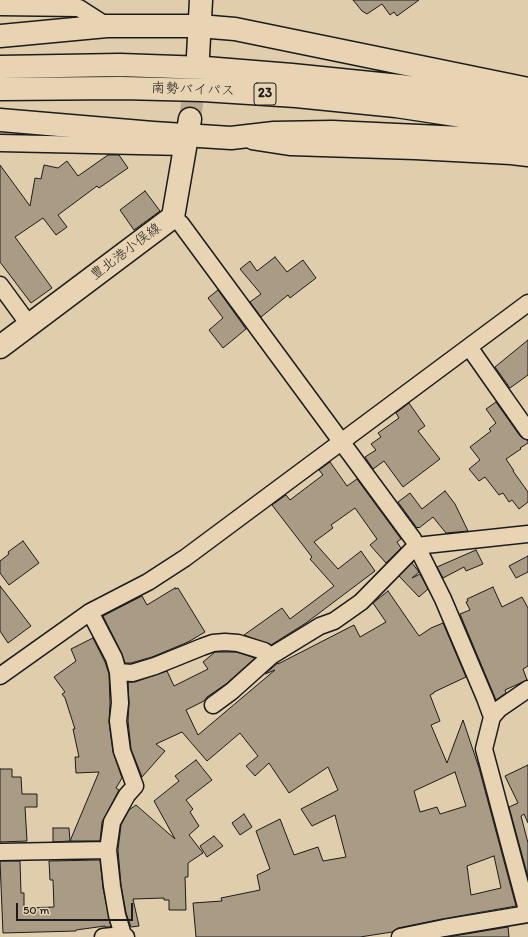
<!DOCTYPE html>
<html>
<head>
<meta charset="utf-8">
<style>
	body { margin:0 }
	#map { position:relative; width:528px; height:937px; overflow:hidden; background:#e0cdac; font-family:Itim,sans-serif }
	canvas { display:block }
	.scale { position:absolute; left:16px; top:903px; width:117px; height:18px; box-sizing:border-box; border:2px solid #1c1c1c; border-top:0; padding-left:5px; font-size:12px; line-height:14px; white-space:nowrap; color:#1c1c1c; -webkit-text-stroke:3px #e8d4b2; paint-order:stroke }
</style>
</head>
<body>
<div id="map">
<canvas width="528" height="937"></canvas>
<div class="scale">50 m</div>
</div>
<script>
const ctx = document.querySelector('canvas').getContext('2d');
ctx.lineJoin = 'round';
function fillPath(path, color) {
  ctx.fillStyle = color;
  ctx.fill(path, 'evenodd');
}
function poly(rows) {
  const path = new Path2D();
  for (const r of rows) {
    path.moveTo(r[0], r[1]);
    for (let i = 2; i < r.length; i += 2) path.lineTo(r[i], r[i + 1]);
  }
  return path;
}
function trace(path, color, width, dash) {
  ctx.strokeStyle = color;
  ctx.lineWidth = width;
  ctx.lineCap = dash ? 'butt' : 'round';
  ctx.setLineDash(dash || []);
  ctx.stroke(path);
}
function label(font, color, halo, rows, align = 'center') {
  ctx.font = font + ' Itim,"Klee One",sans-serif';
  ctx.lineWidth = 3.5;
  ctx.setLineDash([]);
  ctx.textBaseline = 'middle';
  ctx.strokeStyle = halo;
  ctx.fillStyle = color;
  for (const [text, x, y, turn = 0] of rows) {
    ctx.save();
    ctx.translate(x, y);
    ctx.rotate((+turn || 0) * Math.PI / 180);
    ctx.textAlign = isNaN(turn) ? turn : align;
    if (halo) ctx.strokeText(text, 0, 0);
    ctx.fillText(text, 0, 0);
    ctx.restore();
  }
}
const building = poly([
	[353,0,419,0,397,16,394,12,390,15,382,4,367,14,362,11,353,0],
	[108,155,119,155,128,168,99,188,97,186,58,215,67,227,56,235,43,218,15,237,52,288,31,303,0,262,0,165,30,206,35,178,41,179,44,165,58,168,67,161,78,176,108,155],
	[145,191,160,211,134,230,120,210,145,191],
	[275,257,287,272,303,260,316,278,290,298,288,295,261,317,250,302,261,294,240,269,250,261,257,271,275,257],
	[218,290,246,329,223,348,209,330,223,318,208,298,218,290],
	[528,340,528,375,510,388,495,367,528,340],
	[496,402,520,436,528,441,528,443,520,448,521,449,506,459,514,471,513,471,528,492,528,502,519,509,512,500,509,502,503,493,499,495,485,477,479,481,469,469,480,460,470,447,491,431,489,429,496,423,486,409,496,402],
	[409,403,425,426,418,431,440,459,403,487,384,461,373,469,365,457,376,450,371,444,381,437,378,433,399,418,396,413,409,403],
	[330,462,347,486,357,479,401,539,397,542,401,548,386,563,370,545,377,539,355,508,331,525,333,528,314,542,338,569,361,551,375,571,306,623,271,645,244,635,282,608,290,619,334,586,310,559,312,557,272,505,286,495,290,500,323,475,319,470,330,462],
	[445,491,455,504,468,531,446,533,433,517,419,528,418,527,417,528,398,502,410,493,422,509,445,491],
	[23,541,39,563,9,585,0,573,0,561,9,554,8,552,23,541],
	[476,550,483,564,466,571,464,567,443,578,437,567,476,550],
	[528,556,528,572,516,578,509,566,528,556],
	[412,563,419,572,412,578,420,574,428,589,419,597,399,576,412,563],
	[0,586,31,626,8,643,0,631,0,586],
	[493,587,502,607,522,597,528,608,528,666,523,669,527,680,505,690,506,693,496,700,460,614,470,610,466,602,468,601,467,599,493,587],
	[175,588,175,589,178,588,205,632,188,642,152,657,131,663,125,663,122,654,103,616,142,596,147,605,175,588],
	[388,591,419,636,431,628,443,623,466,677,434,692,434,693,430,695,440,721,431,725,447,763,463,720,479,768,516,906,442,919,398,928,392,932,360,937,196,937,193,903,222,901,221,898,260,890,257,875,270,869,256,831,280,819,294,855,318,847,323,861,346,857,335,815,312,826,301,809,338,790,328,767,289,793,269,763,255,776,246,766,258,756,240,733,207,761,182,732,156,744,165,751,142,777,131,749,128,721,129,703,128,682,135,682,167,671,174,686,208,669,203,662,215,652,236,652,255,658,226,684,207,697,204,701,186,710,198,735,275,670,265,674,278,663,278,664,354,625,360,637,386,622,373,603,388,591],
	[455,772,466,806,440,814,437,807,420,812,414,791,455,772],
	[494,856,501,888,471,895,467,866,494,856],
	[93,638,105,662,109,674,110,703,109,722,113,752,122,778,116,788,119,790,102,822,100,841,70,841,99,772,76,773,75,757,79,757,73,729,75,729,65,698,62,694,65,692,54,677,76,661,71,649,93,638],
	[196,760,212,780,186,800,193,809,190,812,199,826,189,835,203,853,188,863,188,877,185,877,186,910,169,910,169,900,164,900,164,898,133,899,139,926,131,927,126,913,121,885,118,850,121,825,129,810,136,805,175,839,154,801,179,781,175,776,196,760],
	[528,765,528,823,524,814,521,816,528,843,528,877,509,807,518,803,505,776,528,765],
	[0,769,12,769,12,777,21,777,22,794,37,794,37,807,25,807,27,841,0,842,0,769],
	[244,814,252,827,240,835,232,823,244,814],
	[53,828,69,828,70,841,53,842,53,828],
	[214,836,223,846,207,857,200,846,214,836],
	[100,860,103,888,111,927,105,927,105,926,76,930,76,931,3,933,0,861,20,861,21,893,24,893,24,908,54,907,53,880,50,880,49,861,100,860],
	[508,927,509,937,448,937,508,927]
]);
fillPath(building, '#a99b84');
trace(building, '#1c1c1c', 1);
trace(poly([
	[190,119,196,71]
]), '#b9aa8f', 22, [22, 11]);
const minor = poly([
	[0,7,79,8,107,26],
	[252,141,291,147,415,151,511,156,528,158],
	[0,143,185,147],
	[173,217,181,224,413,539,443,599,485,698,492,717,484,749,528,914,444,928,400,937],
	[0,285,30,326],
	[469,347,528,431],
	[90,612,114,658,118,672,120,703,118,721,122,751,135,786,127,795,112,822,108,850,112,886,117,915,123,935],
	[118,672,132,673,155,666,202,647,213,643,225,642,238,643,264,651,271,656],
	[0,676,90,612,148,582,185,558,528,303],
	[213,705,232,691,271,656,320,626,334,621,361,602,416,546,528,534],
	[492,717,499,709,528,689],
	[0,852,108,850],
	[103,937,123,935,126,937]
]);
const secondary = poly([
	[198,56,201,0],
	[0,347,173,217,190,119]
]);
const trunk = poly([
	[0,36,107,26,199,26,235,29,528,89],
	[0,67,120,65,205,68,292,75,400,86,528,104],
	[0,89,121,88,203,90,296,96,396,106,528,126],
	[0,120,153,133,231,138,274,133,332,132,528,141]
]);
trace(minor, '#1c1c1c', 19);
trace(secondary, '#1c1c1c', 25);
trace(trunk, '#1c1c1c', 25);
trace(minor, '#e8d4b2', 16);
trace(secondary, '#e8d4b2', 22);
trace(trunk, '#e8d4b2', 22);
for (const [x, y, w] of [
	[265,94,22]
]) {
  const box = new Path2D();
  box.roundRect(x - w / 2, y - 11, w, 22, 3);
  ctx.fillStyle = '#e8d4b2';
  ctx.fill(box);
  trace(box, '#1c1c1c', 1);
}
label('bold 13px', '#1c1c1c', null, [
	["23",265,94]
]);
label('14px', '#1c1c1c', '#e8d4b2', [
	["南勢バイパス",193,90,2],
	["豊北港小俣線",126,252,-37]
]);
</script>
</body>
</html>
